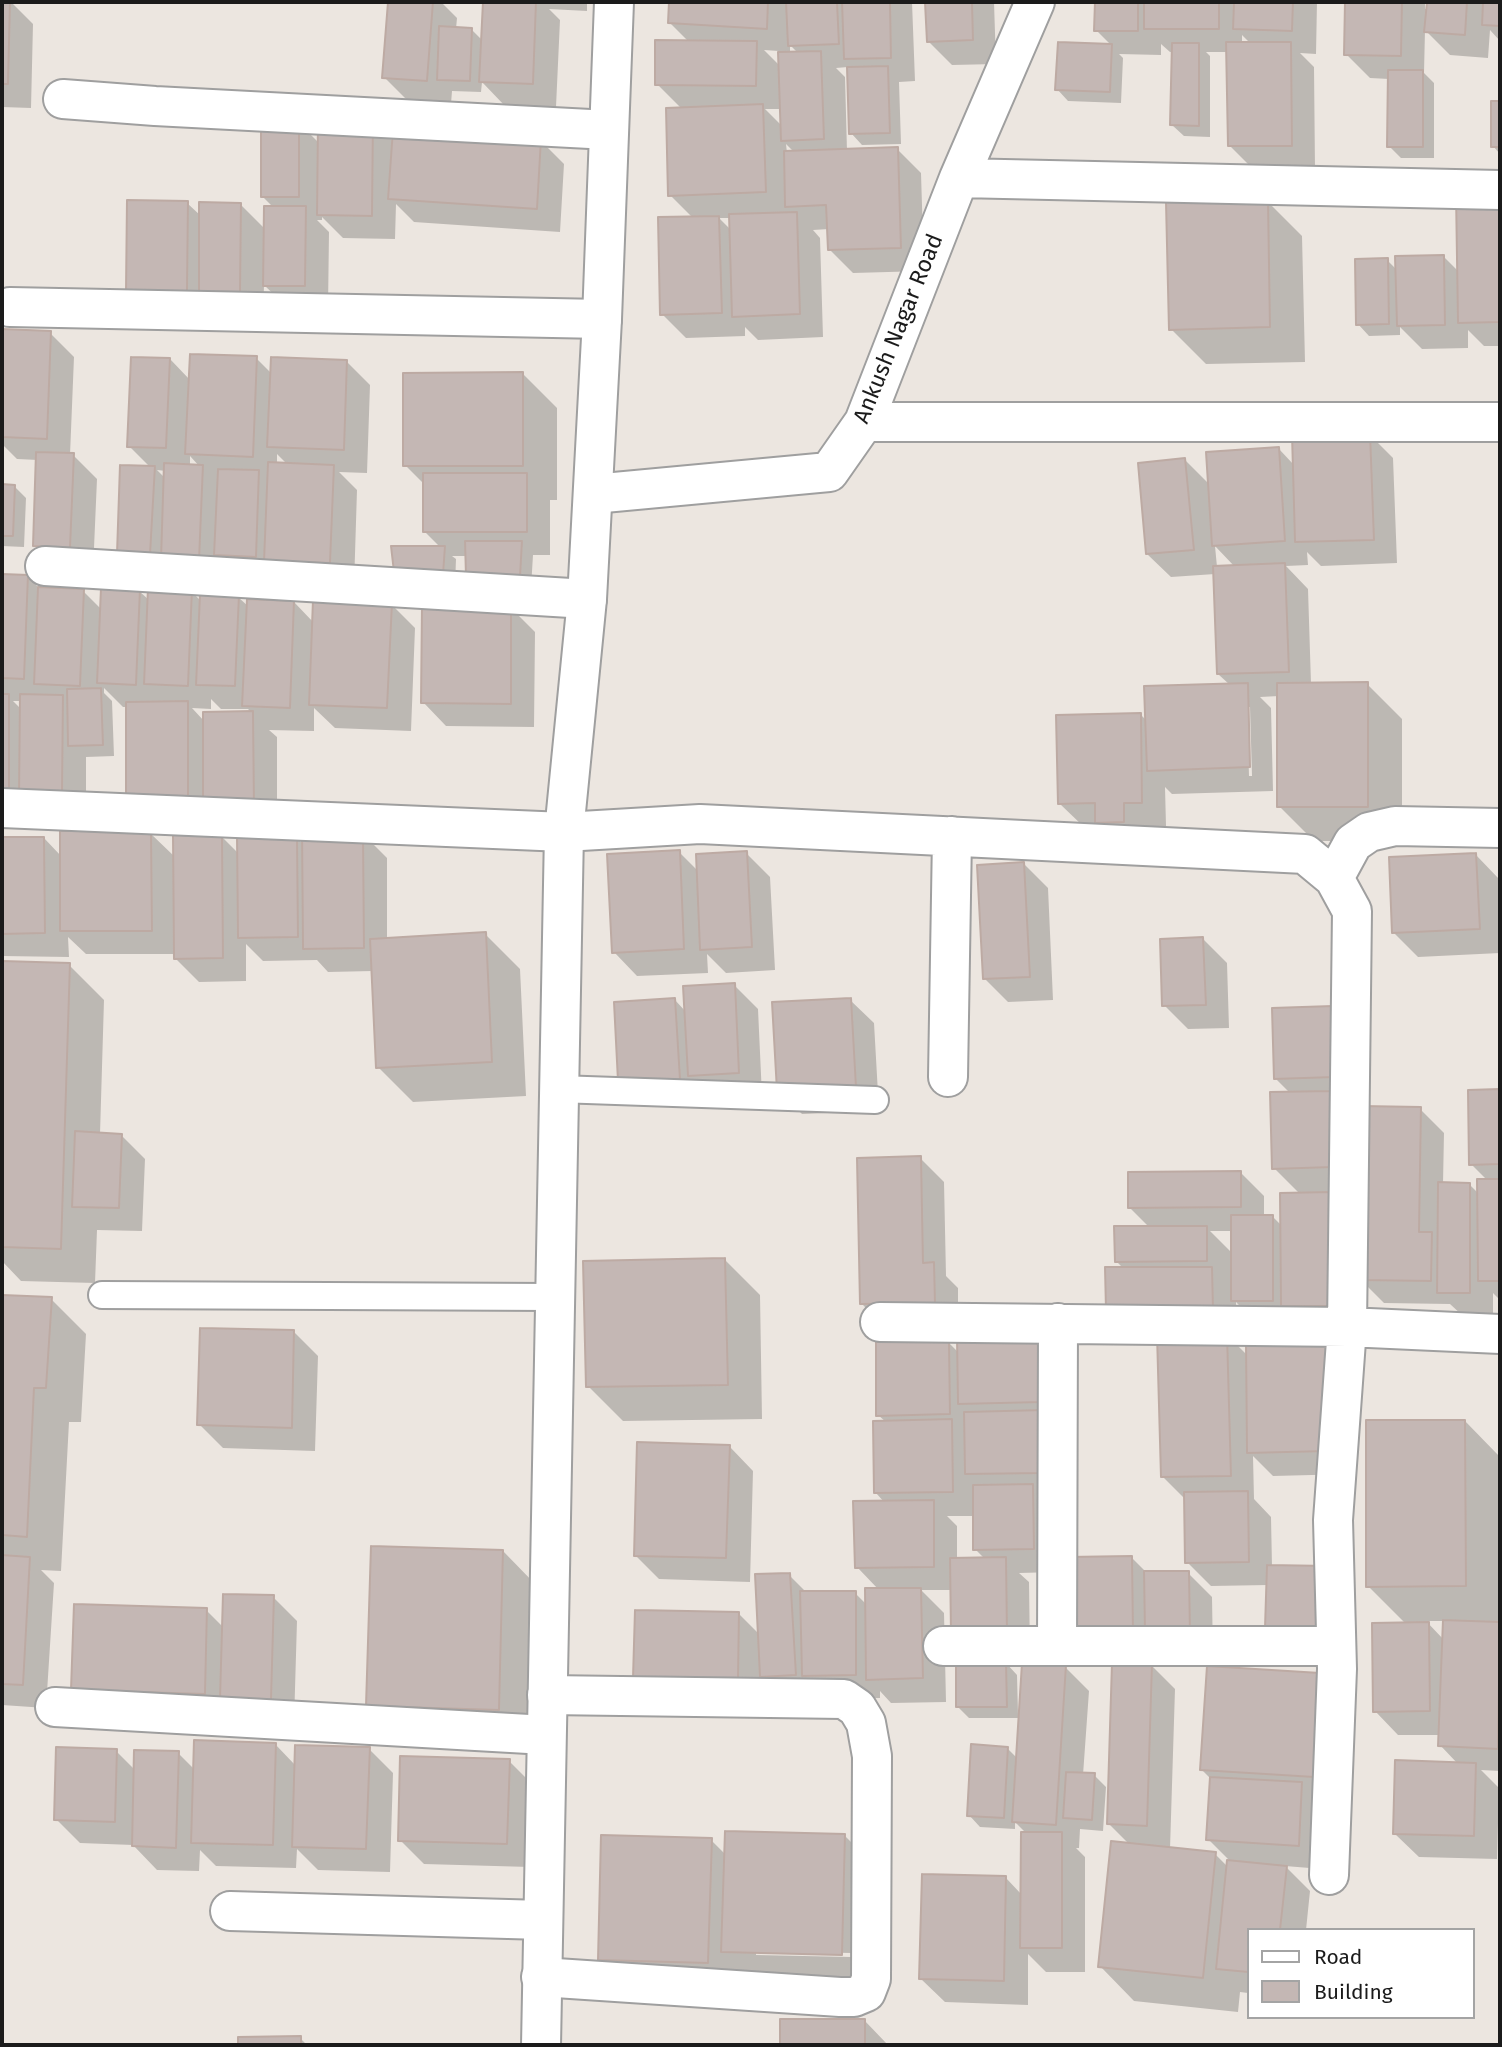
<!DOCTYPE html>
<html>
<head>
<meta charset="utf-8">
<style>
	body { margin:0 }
	#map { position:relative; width:1502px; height:2047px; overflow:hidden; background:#ece6e0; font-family:"Fira Sans",sans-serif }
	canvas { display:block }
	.frame { position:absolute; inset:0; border:4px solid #1b1b1b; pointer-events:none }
	.legend { position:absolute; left:1247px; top:1928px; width:228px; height:91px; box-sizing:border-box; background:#fff; border:2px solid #a4a4a4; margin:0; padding:9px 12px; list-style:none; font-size:21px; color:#1b1b1b }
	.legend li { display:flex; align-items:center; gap:14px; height:35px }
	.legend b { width:35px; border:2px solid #a4a4a4 }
</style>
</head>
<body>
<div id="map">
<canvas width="1502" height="2047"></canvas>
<div class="frame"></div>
<ul class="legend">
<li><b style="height:9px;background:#fff"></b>Road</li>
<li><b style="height:19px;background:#c4b7b4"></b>Building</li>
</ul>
</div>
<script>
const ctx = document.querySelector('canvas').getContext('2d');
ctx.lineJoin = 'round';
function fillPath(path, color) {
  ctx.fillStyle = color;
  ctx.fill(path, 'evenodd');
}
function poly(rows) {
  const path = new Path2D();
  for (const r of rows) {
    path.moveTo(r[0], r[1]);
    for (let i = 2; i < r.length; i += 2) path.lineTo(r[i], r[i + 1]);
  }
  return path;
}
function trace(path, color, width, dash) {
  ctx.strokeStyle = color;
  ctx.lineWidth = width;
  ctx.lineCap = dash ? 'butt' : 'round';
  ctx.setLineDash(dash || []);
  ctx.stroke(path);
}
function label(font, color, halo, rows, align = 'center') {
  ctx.font = font + ' "Fira Sans",sans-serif';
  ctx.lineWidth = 6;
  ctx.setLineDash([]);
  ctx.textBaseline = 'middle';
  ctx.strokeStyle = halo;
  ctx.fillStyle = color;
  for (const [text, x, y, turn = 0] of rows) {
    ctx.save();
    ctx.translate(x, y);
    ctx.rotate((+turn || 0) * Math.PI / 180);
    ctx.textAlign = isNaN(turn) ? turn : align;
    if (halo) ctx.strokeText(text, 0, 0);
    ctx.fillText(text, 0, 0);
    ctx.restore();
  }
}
fillPath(poly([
	[2,2,11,2,33,24,31,108,2,107],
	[390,2,441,2,457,18,456,29,472,30,483,41,485,2,587,2,587,11,549,9,560,20,556,107,505,106,482,82,481,92,452,91,451,104,408,101,384,77],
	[671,2,912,2,915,81,899,82,901,144,862,145,851,133,848,67,836,68,845,77,847,151,897,149,921,173,924,271,853,273,830,250,829,229,813,230,820,238,823,337,758,340,745,327,745,336,686,338,662,314,693,218,670,195,682,109,657,84,689,42,670,23],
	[790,45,798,53,790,54],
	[764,50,779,51,780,66],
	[765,109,781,109,782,126],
	[786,144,795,153,787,153],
	[719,218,731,218,731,230],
	[927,2,994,2,996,64,952,65,928,41],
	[1096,2,1317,2,1316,54,1300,53,1314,67,1315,169,1254,170,1230,146,1228,52,1206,52,1210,56,1210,137,1184,136,1172,125,1173,52,1170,52,1161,44,1161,55,1119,54,1123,58,1121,103,1068,101,1057,89,1059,44,1112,46,1096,30],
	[1242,35,1251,44,1242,44],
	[1347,2,1425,2,1425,9,1428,9,1428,2,1500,2,1500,41,1490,30,1488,58,1450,55,1425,30,1424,73,1434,83,1434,158,1401,158,1389,146,1389,79,1370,78,1346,54],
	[1493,103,1500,103,1500,154,1493,146],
	[372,121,394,142,540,140,564,164,560,232,414,222,396,204,395,239,343,238,322,217,322,220,317,220,329,232,328,309,289,309,264,285,263,318,152,314,187,203,201,216,240,204,265,229,274,208,262,196,299,123,320,144],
	[1500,194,1500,346,1484,346,1468,330,1468,348,1422,349,1400,327,1400,335,1369,336,1358,324,1387,260,1397,270,1443,256,1459,272],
	[1267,201,1302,236,1305,362,1206,364,1171,329],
	[2,331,50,333,74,357,70,455,73,455,97,479,93,571,59,570,35,546,38,460,17,459,2,444],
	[256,358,272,374,346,361,370,385,367,473,339,472,357,490,354,586,143,577,150,467,129,446,170,359,190,380],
	[277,454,288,465,277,465],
	[190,456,200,467,190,466],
	[157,470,166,471,166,479],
	[522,373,557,408,557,500,550,500,550,555,533,555,531,588,467,556,452,556,456,559,455,586,407,583,441,548,425,532,425,485,405,465],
	[1369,434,1393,458,1397,563,1321,566,1307,552,1308,565,1286,566,1308,589,1311,684,1367,684,1402,719,1402,841,1314,841,1279,806,1279,696,1260,697,1271,708,1273,791,1172,794,1165,787,1166,826,1147,827,1148,845,1084,827,1060,804,1140,714,1147,721,1230,685,1218,674,1215,574,1171,577,1147,554,1185,460,1210,485,1279,449,1294,465],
	[1215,546,1235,567,1217,567],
	[1247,707,1250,707,1252,776,1249,776],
	[2,486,14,486,26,498,24,547,2,546],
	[2,576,28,577,40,589,83,591,102,610,139,591,149,600,191,591,201,601,238,597,249,607,294,602,314,623,391,604,415,628,411,731,335,728,314,708,314,731,269,730,277,737,277,830,152,827,128,707,123,707,104,688,104,693,112,701,114,756,86,757,86,818,2,816],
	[211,699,221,709,248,709,252,713,204,721,192,708,211,709],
	[13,701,21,701,21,709],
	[511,608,535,632,534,727,446,726,423,702],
	[150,833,175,857,222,837,239,854,296,837,304,845,363,834,387,858,387,939,485,934,520,969,526,1096,413,1102,378,1067,373,971,328,972,317,960,263,961,246,944,246,981,199,982,175,958,175,954,86,954,68,937,69,957,2,956,2,839,44,838,61,856],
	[679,852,698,871,746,853,770,877,775,970,726,973,707,954,708,973,637,976,614,952],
	[1476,855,1499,879,1500,953,1418,957,1394,933],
	[1024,864,1048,888,1053,1000,1008,1002,985,979],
	[1203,939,1227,963,1229,1028,1188,1029,1164,1005],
	[2,963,69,965,104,1000,100,1134,121,1135,145,1159,142,1231,97,1230,95,1283,21,1281,2,1261],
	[734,985,758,1009,762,1096,644,1105,675,1000,686,1012],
	[850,1000,874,1023,879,1111,802,1114,778,1090],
	[1332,1008,1356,1190,1327,1191,1354,1218,1355,1329,1257,1324,1236,1302,1236,1332,1224,1332,1248,1356,1351,1474,1273,1476,1253,1456,1254,1499,1271,1517,1272,1567,1268,1585,1211,1586,1187,1562,1185,1499,1163,1477,1158,1333,1124,1269,1116,1261,1150,1228,1130,1208,1240,1172,1264,1196,1264,1216,1272,1216,1282,1226,1300,1194,1274,1168,1291,1094,1276,1079],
	[1210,1231,1232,1231,1233,1254],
	[1470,1091,1500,1091,1500,1300,1493,1293,1493,1316,1463,1316,1450,1304,1384,1303,1360,1279,1420,1109,1444,1133,1443,1184,1469,1184,1479,1194,1488,1181,1471,1164],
	[920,1158,944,1182,946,1276,958,1288,958,1326,886,1328,862,1304],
	[725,1260,760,1295,762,1419,623,1421,588,1386],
	[2,1296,51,1299,86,1334,81,1422,69,1422,61,1571,41,1570,54,1583,46,1708,2,1705],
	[294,1332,318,1356,315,1451,223,1448,199,1424],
	[1041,1339,1057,1572,1019,1573,1029,1582,1030,1655,953,1590,921,1590,944,1613,946,1702,891,1703,880,1691,880,1698,786,1700,762,1676,761,1703,658,1701,739,1614,760,1635,789,1575,807,1593,855,1593,867,1605,879,1590,857,1567,885,1503,876,1493,886,1422,878,1415,949,1343,959,1353],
	[947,1516,975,1516,975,1549,985,1559,957,1559,957,1526],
	[1465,1421,1499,1456,1500,1771,1481,1770,1499,1788,1497,1859,1419,1857,1395,1834,1458,1764,1440,1745,1440,1735,1398,1735,1375,1711,1406,1624,1368,1586],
	[1426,1621,1445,1621,1444,1640],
	[730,1447,753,1471,750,1582,659,1579,635,1555],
	[503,1551,537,1586,533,1744,368,1705],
	[1131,1557,1147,1573,1188,1573,1212,1597,1213,1657,1095,1654],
	[273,1597,297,1621,294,1723,73,1690,206,1610,224,1628],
	[1006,1663,1017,1675,1018,1714,1021,1715,1065,1667,1089,1691,1083,1775,1094,1775,1106,1787,1103,1831,1080,1829,1079,1848,1076,1848,1085,1857,1085,1972,1046,1972,1028,1954,1028,2005,945,2002,921,1979,1006,1878,1022,1895,1026,1833,1015,1822,1015,1829,980,1827,969,1815,1007,1748,1018,1759,1021,1718,969,1718,957,1706],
	[1151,1665,1175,1689,1170,1849,1215,1854,1228,1867,1229,1860,1208,1839,1212,1780,1202,1770,1320,1674,1322,1869,1285,1866,1310,1891,1306,1930,1248,1930,1248,1993,1240,1992,1238,2012,1134,2001,1100,1966,1130,1845,1109,1824],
	[275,1744,296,1766,369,1749,393,1773,390,1872,318,1870,297,1849,296,1868,216,1866,200,1850,199,1871,157,1870,133,1845,80,1843,56,1819,116,1751,135,1770,178,1753,195,1770],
	[509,1761,533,1785,530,1867,424,1864,400,1840],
	[845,1836,880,1871,877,1989,758,1986,743,1971,742,1997,634,1994,599,1960,711,1840,726,1855],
	[756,1951,851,1953,851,1957,756,1955],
	[864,2020,888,2045,782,2045,782,2021],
	[240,2038,300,2038,307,2045,240,2045]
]), '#0003');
const building = poly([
	[2,2,10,2,8,84,2,84,2,2],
	[388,2,433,2,427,81,382,78,388,2],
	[483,2,536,2,533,84,479,82,483,2],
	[669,2,768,2,767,29,668,23,669,2],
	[786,2,837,2,839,44,788,46,786,2],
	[842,2,890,2,891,58,844,59,842,2],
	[925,2,972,2,973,40,927,42,925,2],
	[1095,2,1138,2,1138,31,1094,31,1095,2],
	[1144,2,1219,2,1219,29,1144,29,1144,2],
	[1234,2,1293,2,1292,31,1233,29,1234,2],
	[1345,2,1402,2,1401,56,1344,55,1345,2],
	[1427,2,1467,2,1465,35,1424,32,1427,2],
	[1483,2,1500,2,1500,26,1482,25,1483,2],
	[439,26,472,28,470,81,437,80,439,26],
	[655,40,757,41,756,86,655,85,655,40],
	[1058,42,1112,44,1110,92,1055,90,1058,42],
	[1226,42,1291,42,1292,146,1228,146,1226,42],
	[1172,43,1199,43,1199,126,1170,125,1172,43],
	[821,51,824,139,781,141,778,52,821,51],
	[888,66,890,133,849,134,847,67,888,66],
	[1388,70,1423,70,1423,147,1387,147,1388,70],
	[1491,101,1500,101,1500,147,1491,147,1491,101],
	[763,104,766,192,668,196,666,108,763,104],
	[318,118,373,119,372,216,317,215,318,118],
	[261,121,299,121,299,197,261,197,261,121],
	[393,129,541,139,537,209,388,199,393,129],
	[898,147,901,248,828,250,826,205,785,207,784,151,898,147],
	[1500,192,1500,322,1458,323,1456,193,1500,192],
	[1268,199,1270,327,1169,330,1166,202,1268,199],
	[127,200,188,201,187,291,126,291,127,200],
	[199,202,241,203,240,295,199,294,199,202],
	[264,206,306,206,305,286,263,286,264,206],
	[797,212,800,314,732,317,729,214,797,212],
	[719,216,722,313,660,315,658,217,719,216],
	[1444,255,1445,325,1397,326,1395,256,1444,255],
	[1388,258,1389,324,1356,325,1355,259,1388,258],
	[2,329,51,331,47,439,2,437,2,329],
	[190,354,257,356,253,457,185,454,190,354],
	[131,357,170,358,166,448,127,447,131,357],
	[271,357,347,360,344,450,267,447,271,357],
	[523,372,523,466,403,466,403,373,523,372],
	[1370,432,1374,540,1295,542,1292,434,1370,432],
	[1279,447,1285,541,1212,546,1206,452,1279,447],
	[36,452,74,453,70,548,33,546,36,452],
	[1185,458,1194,550,1146,554,1138,463,1185,458],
	[268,462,334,465,330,563,264,561,268,462],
	[164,463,203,465,199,561,161,559,164,463],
	[120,465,155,466,150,555,117,554,120,465],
	[218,469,259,470,256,557,214,555,218,469],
	[423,473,527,473,527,532,423,532,423,473],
	[2,484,15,485,13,536,2,536,2,484],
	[465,541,522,541,520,577,466,576,465,541],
	[391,546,445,546,443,575,394,572,391,546],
	[1285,563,1289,672,1217,674,1213,566,1285,563],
	[2,574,28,575,24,679,2,678,2,574],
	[38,587,84,589,80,686,34,684,38,587],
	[148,587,192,589,188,686,144,684,148,587],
	[101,588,140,589,136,685,97,683,101,588],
	[200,594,239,595,235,686,196,685,200,594],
	[247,599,294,601,290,708,242,706,247,599],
	[313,600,392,603,387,708,309,705,313,600],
	[422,606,511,606,511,704,421,703,422,606],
	[1368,682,1368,807,1277,807,1277,683,1368,682],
	[1248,683,1250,767,1147,771,1144,686,1248,683],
	[101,688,103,745,68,746,67,689,101,688],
	[2,694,9,694,9,796,2,796,2,694],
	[20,694,63,695,62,795,19,794,20,694],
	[188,701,188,803,126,803,126,702,188,701],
	[253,711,254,806,203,807,203,712,253,711],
	[1141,713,1142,803,1124,803,1124,822,1095,823,1095,803,1058,804,1056,715,1141,713],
	[60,831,151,831,152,931,60,931,60,831],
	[302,832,363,832,364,948,303,949,302,832],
	[173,835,222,835,223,958,174,959,173,835],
	[297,835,298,937,238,938,237,836,297,835],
	[2,837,44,837,45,933,2,934,2,837],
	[680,850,684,949,612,953,607,854,680,850],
	[747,851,752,947,700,950,696,854,747,851],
	[1476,853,1480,929,1392,933,1389,857,1476,853],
	[1024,862,1030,977,983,979,977,865,1024,862],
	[486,932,492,1062,376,1068,370,939,486,932],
	[1203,937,1206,1005,1162,1006,1160,939,1203,937],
	[2,961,70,963,61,1249,2,1247,2,961],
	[735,983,739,1073,688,1076,683,986,735,983],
	[675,998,680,1079,618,1081,614,1002,675,998],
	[851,998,856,1087,777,1091,772,1002,851,998],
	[1333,1006,1335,1077,1274,1079,1272,1008,1333,1006],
	[1500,1089,1500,1164,1469,1165,1468,1090,1500,1089],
	[1330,1091,1333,1167,1272,1169,1270,1092,1330,1091],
	[1361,1106,1421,1107,1419,1232,1432,1232,1431,1281,1358,1280,1361,1106],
	[75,1131,122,1134,119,1208,72,1207,75,1131],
	[921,1156,923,1263,934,1262,935,1303,860,1304,857,1158,921,1156],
	[1241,1171,1241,1207,1128,1208,1128,1172,1241,1171],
	[1477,1179,1500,1179,1500,1281,1478,1281,1477,1179],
	[1438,1182,1470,1183,1470,1293,1437,1293,1438,1182],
	[1331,1192,1332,1306,1281,1306,1280,1193,1331,1192],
	[1231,1215,1273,1215,1273,1301,1231,1301,1231,1215],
	[1114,1226,1207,1226,1207,1261,1115,1262,1114,1226],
	[725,1258,728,1385,586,1387,583,1261,725,1258],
	[1105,1267,1212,1267,1213,1309,1106,1310,1105,1267],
	[2,1295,52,1297,46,1388,34,1388,27,1537,2,1535,2,1295],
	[200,1328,294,1330,292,1428,197,1425,200,1328],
	[1227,1333,1231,1476,1161,1477,1157,1334,1227,1333],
	[1042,1337,1043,1402,958,1404,957,1338,1042,1337],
	[949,1341,950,1414,876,1416,876,1342,949,1341],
	[1327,1344,1328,1451,1247,1453,1246,1345,1327,1344],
	[1044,1410,1045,1473,965,1474,964,1412,1044,1410],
	[952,1419,953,1492,874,1493,873,1421,952,1419],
	[1366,1420,1465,1420,1466,1586,1366,1587,1366,1420],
	[637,1442,730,1445,726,1558,634,1556,637,1442],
	[1033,1484,1034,1549,973,1550,973,1485,1033,1484],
	[1248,1491,1249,1562,1185,1563,1184,1492,1248,1491],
	[934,1500,934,1567,855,1568,853,1501,934,1500],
	[371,1546,503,1550,499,1710,366,1706,371,1546],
	[2,1555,30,1557,23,1685,2,1684,2,1555],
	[1132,1556,1133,1631,1069,1631,1068,1557,1132,1556],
	[1006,1557,1007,1632,951,1633,950,1558,1006,1557],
	[1267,1565,1329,1566,1327,1629,1265,1628,1267,1565],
	[1144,1571,1189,1571,1190,1634,1145,1635,1144,1571],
	[790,1573,796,1675,760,1677,755,1574,790,1573],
	[865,1588,921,1588,923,1678,866,1680,865,1588],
	[800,1591,856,1591,856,1675,802,1676,800,1591],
	[223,1594,274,1595,271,1700,220,1698,223,1594],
	[74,1604,207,1608,205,1694,71,1690,74,1604],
	[635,1610,739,1612,738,1680,633,1678,635,1610],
	[1443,1620,1500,1622,1498,1749,1438,1746,1443,1620],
	[1429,1622,1430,1711,1373,1712,1372,1623,1429,1622],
	[956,1662,1006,1662,1007,1707,956,1707,956,1662],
	[1022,1663,1066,1665,1056,1825,1012,1822,1022,1663],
	[1112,1663,1152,1664,1147,1826,1107,1824,1112,1663],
	[1207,1666,1320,1673,1314,1777,1200,1770,1207,1666],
	[194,1740,276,1743,273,1845,191,1843,194,1740],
	[971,1744,1008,1747,1004,1818,967,1816,971,1744],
	[295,1745,370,1747,366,1849,292,1847,295,1745],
	[56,1747,117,1749,115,1822,54,1820,56,1747],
	[134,1750,179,1751,176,1848,132,1846,134,1750],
	[400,1756,510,1759,507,1844,398,1841,400,1756],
	[1395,1760,1476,1763,1474,1836,1393,1834,1395,1760],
	[1066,1772,1095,1773,1092,1820,1063,1818,1066,1772],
	[1210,1777,1302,1782,1299,1846,1206,1840,1210,1777],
	[725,1831,845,1834,842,1955,721,1952,725,1831],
	[1021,1832,1062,1832,1062,1948,1020,1948,1021,1832],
	[601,1835,712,1838,708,1963,598,1960,601,1835],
	[1111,1841,1216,1852,1203,1978,1098,1967,1111,1841],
	[1227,1860,1287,1866,1280,1930,1248,1930,1248,1972,1216,1969,1227,1860],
	[922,1874,1006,1876,1004,1981,919,1979,922,1874],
	[780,2019,865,2019,865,2045,780,2045,780,2019],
	[301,2036,301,2045,238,2045,238,2037,301,2036]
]);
fillPath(building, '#c4b7b4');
trace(building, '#bdaaa3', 2);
const service = poly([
	[558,1089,875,1100],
	[102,1295,554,1297]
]);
const minor = poly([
	[63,99,155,106,609,130],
	[959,178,1500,190],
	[10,307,602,319],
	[864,422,1500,422],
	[593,494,829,472,864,422,959,178,1035,2],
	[45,566,587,599],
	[2,808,564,832,700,824,1305,854,1334,878,1352,911,1347,1327,1333,1520,1337,1669,1329,1875],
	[1334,878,1353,843,1369,832,1395,826,1500,828],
	[948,1077,952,836],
	[880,1322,1347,1327,1500,1334],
	[943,1646,1336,1646],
	[1057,1646,1058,1323],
	[55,1707,546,1735],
	[230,1911,543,1920],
	[541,1977,840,1997,854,1997,866,1992,871,1979,872,1756,866,1723,857,1708,844,1699,547,1695]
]);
const tertiary = poly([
	[541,2045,564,832,587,599,602,319,614,2]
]);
trace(service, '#9f9f9f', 30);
trace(minor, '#9f9f9f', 42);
trace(tertiary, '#9f9f9f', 42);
trace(service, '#fff', 26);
trace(minor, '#fff', 38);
trace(tertiary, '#fff', 38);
label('23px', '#1b1b1b', '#fff', [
	["Ankush Nagar Road",899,329,-68]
]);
</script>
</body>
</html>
